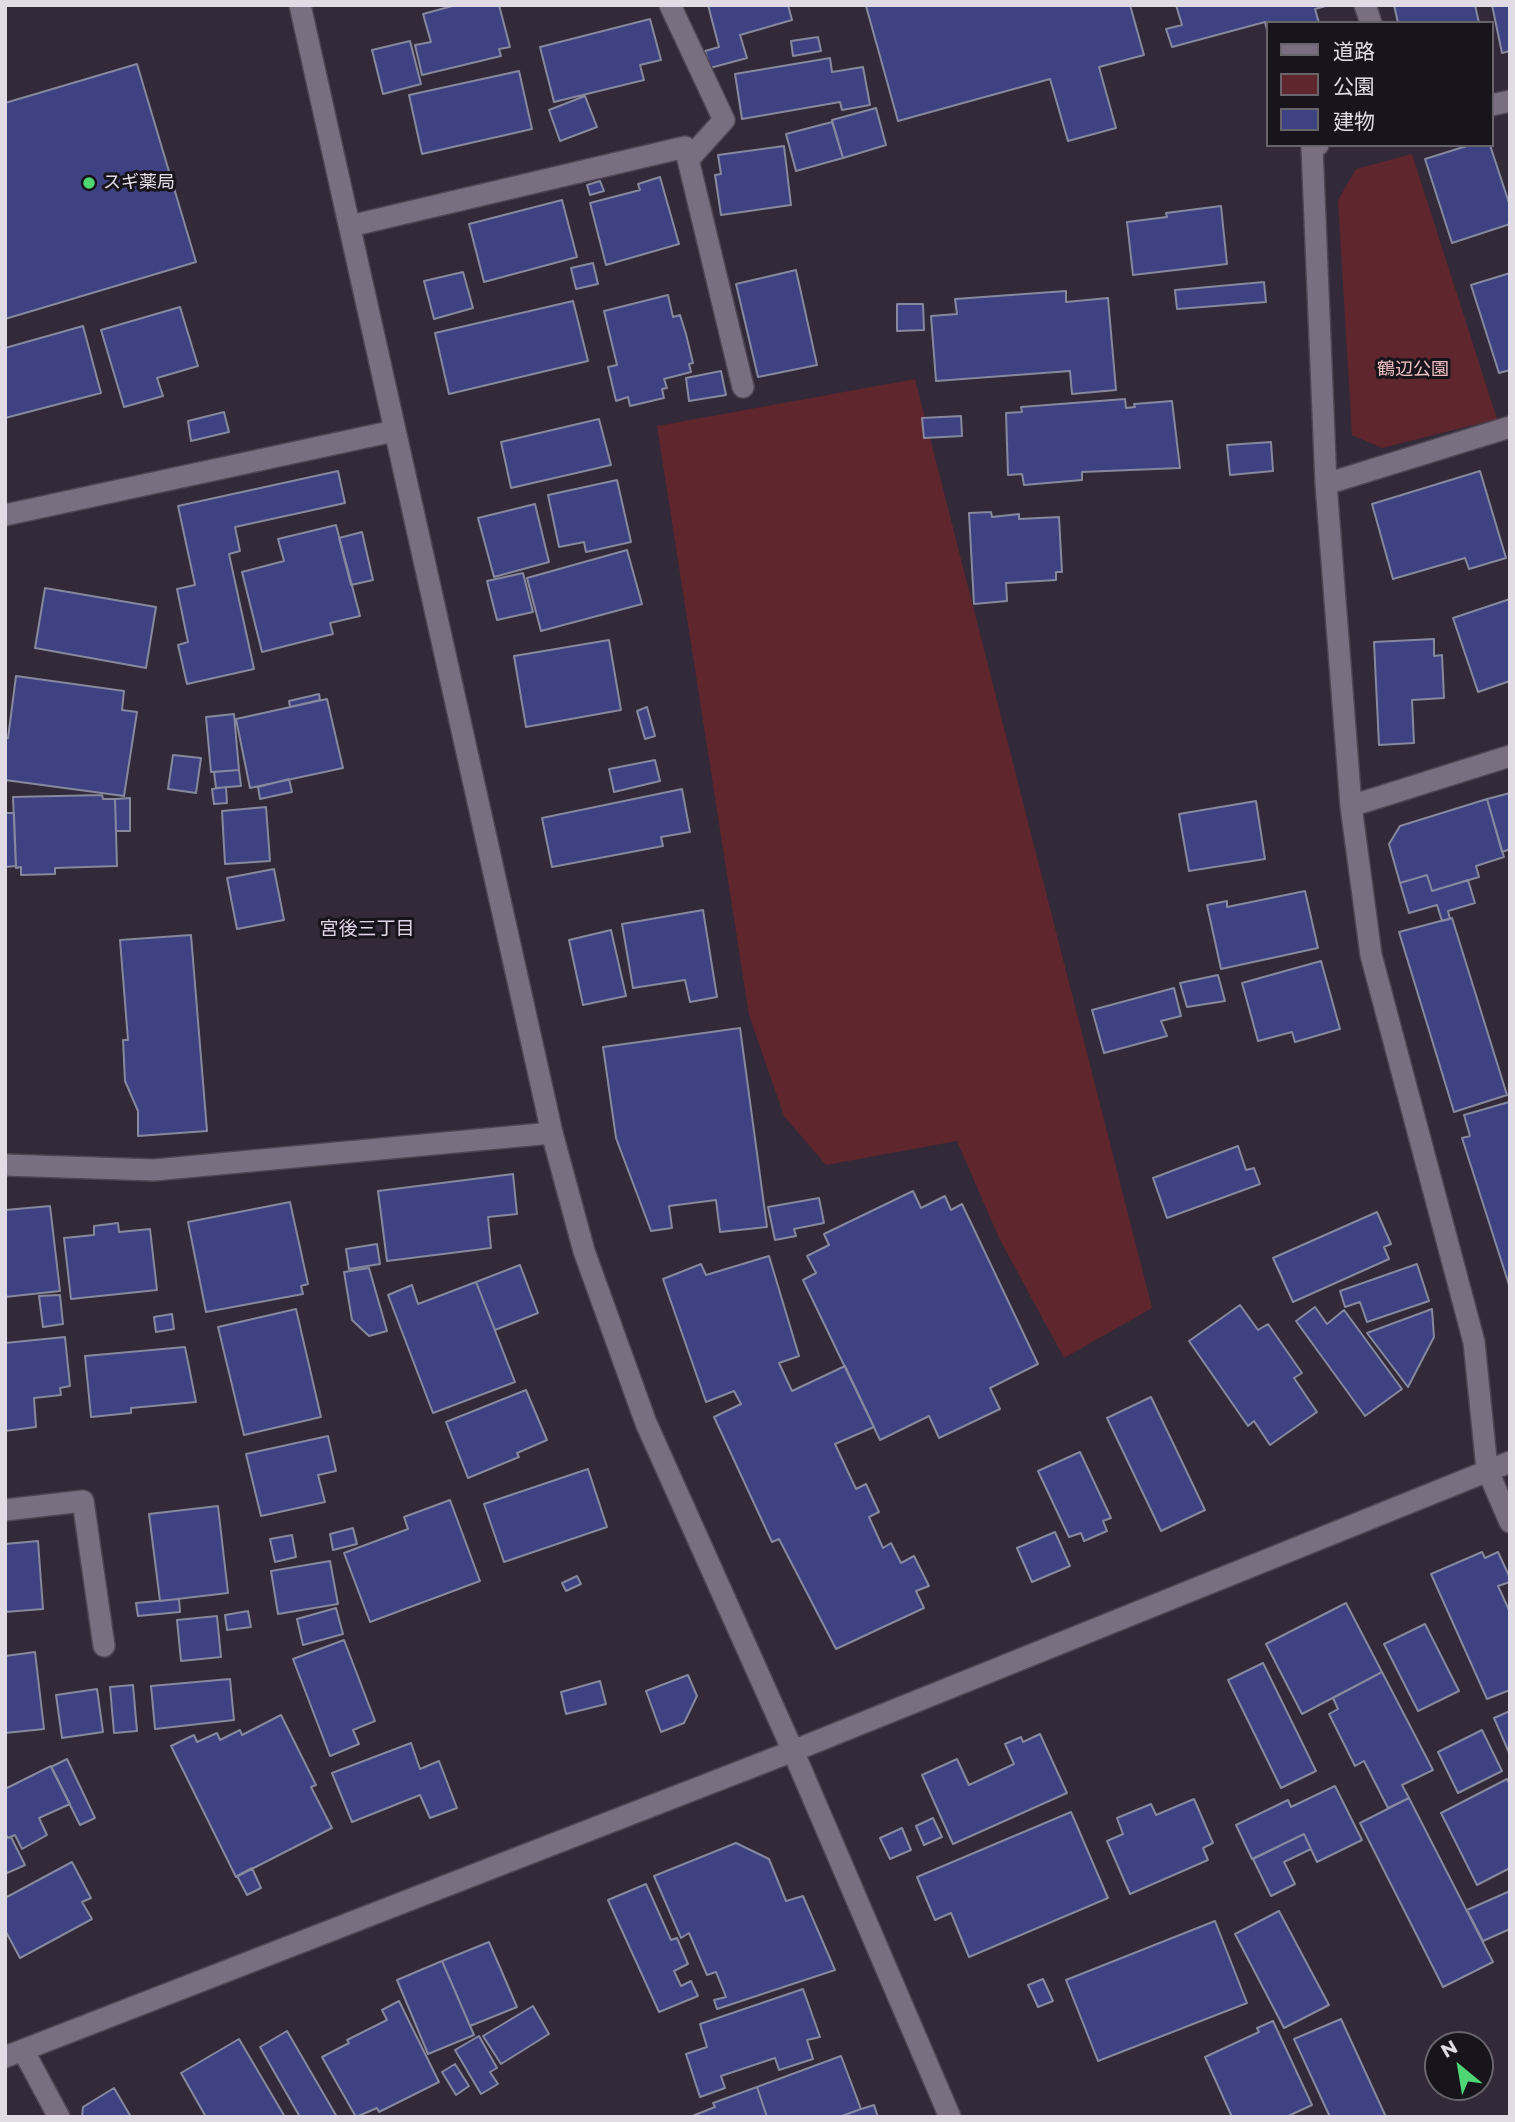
<!DOCTYPE html>
<html>
<head>
<meta charset="utf-8">
<style>
	body { margin:0 }
	#map { position:relative; width:1515px; height:2122px; overflow:hidden; background:#322939; font-family:Montserrat,"Noto Sans JP",sans-serif }
	canvas { display:block }
	.frame { position:absolute; inset:0; border:7px solid #e1dbe6; pointer-events:none }
	.legend { position:absolute; left:1266px; top:21px; width:228px; height:126px; box-sizing:border-box; background:#18141b; border:2px solid #68646c; margin:0; padding:9px 12px; list-style:none; font-size:21px; color:#e1dbe6 }
	.legend li { display:flex; align-items:center; gap:14px; height:35px }
	.legend b { width:35px; border:2px solid #68646c }
	.north { position:absolute; left:1424px; top:2031px; width:70px; height:70px; box-sizing:border-box; background:#18141b; border:2px solid #68646c; border-radius:50%; rotate:330deg; font-size:19px; font-weight:700; line-height:28px; text-align:center; color:#e1dbe6 }
	.north::after { content:''; display:block; margin:auto; width:24px; height:32px; background:#4ed675; clip-path:polygon(50% 0,100% 100%,50% 72%,0 100%) }
</style>
</head>
<body>
<div id="map">
<canvas width="1515" height="2122"></canvas>
<div class="frame"></div>
<ul class="legend">
<li><b style="height:9px;background:#796f81"></b>道路</li>
<li><b style="height:19px;background:#5f262d"></b>公園</li>
<li><b style="height:19px;background:#3e4283"></b>建物</li>
</ul>
<div class="north">N</div>
</div>
<script>
const ctx = document.querySelector('canvas').getContext('2d');
ctx.lineJoin = 'round';
function fillPath(path, color) {
  ctx.fillStyle = color;
  ctx.fill(path, 'evenodd');
}
function poly(rows) {
  const path = new Path2D();
  for (const r of rows) {
    path.moveTo(r[0], r[1]);
    for (let i = 2; i < r.length; i += 2) path.lineTo(r[i], r[i + 1]);
  }
  return path;
}
function trace(path, color, width, dash) {
  ctx.strokeStyle = color;
  ctx.lineWidth = width;
  ctx.lineCap = dash ? 'butt' : 'round';
  ctx.setLineDash(dash || []);
  ctx.stroke(path);
}
function label(font, color, halo, rows, align = 'center') {
  ctx.font = font + ' Montserrat,"Noto Sans JP",sans-serif';
  ctx.lineWidth = 6;
  ctx.setLineDash([]);
  ctx.textBaseline = 'middle';
  ctx.strokeStyle = halo;
  ctx.fillStyle = color;
  for (const [text, x, y, turn = 0] of rows) {
    ctx.save();
    ctx.translate(x, y);
    ctx.rotate((+turn || 0) * Math.PI / 180);
    ctx.textAlign = isNaN(turn) ? turn : align;
    if (halo) ctx.strokeText(text, 0, 0);
    ctx.fillText(text, 0, 0);
    ctx.restore();
  }
}
fillPath(poly([
	[1412,154,1497,419,1382,448,1352,435,1338,200,1356,169],
	[915,379,1152,1308,1064,1358,999,1238,957,1141,826,1165,784,1116,749,1015,657,426]
]), '#5f262d');
const building = poly([
	[456,5,499,5,510,47,499,49,501,56,422,75,415,45,431,42,423,14,456,5],
	[708,5,788,5,792,20,740,35,747,58,710,68,705,51,719,47,708,5],
	[1130,5,1144,55,1099,67,1116,128,1068,141,1050,79,898,121,866,6,1130,5],
	[1176,5,1329,5,1315,9,1319,23,1268,23,1268,34,1265,22,1172,47,1166,29,1182,25,1176,5],
	[1394,5,1475,5,1479,23,1398,23,1394,5],
	[1492,5,1510,5,1510,51,1502,53,1492,5],
	[650,19,661,60,640,65,644,80,554,102,540,47,650,19],
	[818,37,821,51,793,56,791,41,818,37],
	[410,41,421,84,383,94,372,50,410,41],
	[830,58,832,72,863,67,870,105,842,110,840,102,742,119,735,74,830,58],
	[137,64,196,262,5,319,5,103,137,64],
	[519,71,532,129,422,154,409,95,519,71],
	[585,96,597,127,560,141,549,110,585,96],
	[876,108,886,145,843,158,832,120,876,108],
	[832,122,843,158,796,171,786,134,832,122],
	[1470,145,1490,145,1510,206,1510,224,1452,243,1425,159,1470,145],
	[784,146,791,205,721,215,715,175,721,174,718,155,784,146],
	[660,177,679,244,606,265,590,203,640,190,638,184,660,177],
	[600,181,604,191,590,195,587,185,600,181],
	[562,200,577,257,484,282,469,224,562,200],
	[1221,206,1227,264,1133,275,1127,222,1167,217,1166,213,1221,206],
	[593,263,598,284,576,289,571,268,593,263],
	[796,270,817,365,758,377,736,284,796,270],
	[463,272,473,308,434,319,424,281,463,272],
	[1510,273,1510,370,1499,373,1471,285,1510,273],
	[1264,282,1266,302,1177,309,1175,290,1264,282],
	[1066,291,1066,302,1108,298,1116,390,1072,394,1070,371,936,381,931,316,957,314,955,299,1066,291],
	[668,295,673,317,680,315,686,334,693,363,689,364,691,372,664,379,667,388,662,389,664,398,630,406,628,397,616,401,608,367,617,365,604,311,668,295],
	[573,301,588,361,449,394,435,333,573,301],
	[897,304,923,304,924,330,897,331,897,304],
	[180,307,198,366,157,378,163,396,124,407,101,330,180,307],
	[83,326,101,393,5,418,5,348,83,326],
	[721,371,726,395,689,401,686,378,721,371],
	[1125,399,1126,408,1135,407,1134,404,1172,401,1180,468,1082,472,1082,480,1024,485,1022,474,1008,475,1006,413,1022,412,1021,407,1125,399],
	[224,412,229,432,191,441,188,421,224,412],
	[961,416,962,436,924,438,922,418,961,416],
	[599,419,611,465,511,488,501,442,599,419],
	[1271,442,1273,471,1230,475,1227,445,1271,442],
	[338,471,345,503,235,527,240,551,229,554,254,669,187,684,178,645,188,642,177,589,195,585,178,506,338,471],
	[1480,471,1506,558,1469,569,1465,558,1393,579,1372,504,1480,471],
	[617,480,631,542,586,552,584,542,559,547,548,495,617,480],
	[535,504,549,562,494,577,478,518,535,504],
	[991,512,992,517,1019,514,1019,519,1059,517,1062,572,1056,572,1056,580,1006,583,1007,601,974,604,969,513,991,512],
	[336,525,360,616,330,623,333,634,262,652,242,572,284,561,278,539,336,525],
	[362,532,373,580,351,585,339,538,362,532],
	[627,550,642,604,541,631,527,578,627,550],
	[523,573,533,612,497,620,487,581,523,573],
	[45,588,156,607,146,668,35,648,45,588],
	[1510,599,1510,681,1478,692,1453,618,1510,599],
	[1434,639,1434,656,1442,655,1444,698,1412,700,1414,743,1379,745,1374,642,1434,639],
	[609,640,621,710,526,727,514,656,609,640],
	[16,676,124,691,122,710,137,712,124,796,5,780,5,738,8,738,16,676],
	[319,694,320,700,290,707,289,701,319,694],
	[327,699,343,768,250,788,236,719,327,699],
	[647,707,655,736,645,739,637,711,647,707],
	[234,714,239,770,211,772,206,717,234,714],
	[173,755,201,758,196,793,168,789,173,755],
	[655,760,660,781,614,792,609,769,655,760],
	[239,770,241,786,216,788,214,772,239,770],
	[289,779,292,792,260,799,258,787,289,779],
	[226,787,227,803,214,804,212,789,226,787],
	[682,789,690,832,661,837,663,846,552,867,542,818,682,789],
	[1510,793,1510,849,1502,852,1487,799,1510,793],
	[102,795,103,799,115,799,117,866,55,868,55,874,21,875,21,867,16,868,13,797,102,795],
	[130,798,130,831,116,831,115,799,130,798],
	[1487,799,1504,857,1476,866,1479,877,1432,891,1427,875,1400,883,1389,844,1400,826,1487,799],
	[1256,801,1265,859,1189,871,1179,814,1256,801],
	[266,807,270,861,225,864,222,811,266,807],
	[5,813,14,813,16,866,5,867,5,813],
	[274,869,284,920,237,929,227,878,274,869],
	[1427,875,1432,891,1468,880,1475,903,1448,911,1450,919,1442,921,1437,905,1409,913,1400,883,1427,875],
	[1305,891,1318,948,1221,969,1207,905,1227,901,1227,907,1305,891],
	[703,910,717,997,690,1002,685,980,633,988,622,924,703,910],
	[1452,918,1507,1095,1454,1112,1399,932,1452,918],
	[611,930,626,996,583,1005,569,940,611,930],
	[191,935,207,1131,138,1136,138,1111,125,1081,123,1040,128,1040,120,940,191,935],
	[1321,961,1340,1029,1295,1042,1292,1032,1258,1041,1242,983,1321,961],
	[1218,975,1225,1001,1187,1007,1180,983,1218,975],
	[1174,988,1181,1016,1161,1021,1167,1036,1104,1053,1092,1010,1174,988],
	[740,1028,767,1227,720,1232,716,1200,669,1206,672,1228,651,1231,616,1138,603,1047,740,1028],
	[1509,1102,1510,1105,1510,1288,1462,1138,1470,1136,1464,1115,1509,1102],
	[1238,1146,1246,1170,1254,1168,1260,1184,1167,1218,1153,1178,1238,1146],
	[513,1174,517,1214,488,1217,491,1248,387,1261,378,1191,513,1174],
	[913,1191,921,1208,945,1196,951,1210,962,1204,1038,1364,990,1388,1000,1409,939,1438,929,1416,880,1440,803,1280,816,1273,807,1256,829,1245,824,1234,913,1191],
	[819,1198,824,1223,794,1229,796,1236,775,1240,768,1207,819,1198],
	[290,1202,308,1284,301,1286,303,1294,206,1312,188,1222,290,1202],
	[50,1206,60,1291,5,1297,5,1210,50,1206],
	[1377,1212,1391,1244,1384,1247,1389,1259,1293,1302,1273,1258,1377,1212],
	[118,1223,119,1232,150,1229,157,1290,71,1299,64,1238,94,1235,94,1226,118,1223],
	[377,1244,380,1264,349,1269,346,1249,377,1244],
	[769,1256,799,1356,779,1363,792,1391,845,1366,874,1427,835,1444,856,1489,866,1484,879,1512,869,1517,883,1548,891,1543,901,1563,914,1556,929,1586,916,1591,924,1608,836,1649,779,1539,772,1542,714,1417,741,1404,734,1391,706,1402,663,1279,701,1264,706,1275,769,1256],
	[1417,1264,1429,1301,1367,1322,1360,1302,1345,1307,1340,1291,1417,1264],
	[520,1265,538,1313,495,1330,476,1282,520,1265],
	[369,1268,387,1331,369,1336,352,1320,344,1272,369,1268],
	[476,1282,515,1382,433,1413,388,1295,412,1285,418,1304,476,1282],
	[60,1295,63,1324,43,1327,39,1296,60,1295],
	[1240,1305,1258,1330,1268,1324,1302,1373,1294,1378,1317,1412,1270,1445,1254,1421,1248,1426,1189,1341,1240,1305],
	[1315,1307,1327,1324,1344,1310,1402,1389,1365,1416,1296,1321,1315,1307],
	[296,1309,321,1417,244,1435,218,1327,296,1309],
	[1432,1309,1434,1337,1408,1387,1367,1333,1432,1309],
	[172,1314,174,1329,156,1332,154,1317,172,1314],
	[65,1337,70,1386,60,1388,61,1395,34,1398,36,1427,5,1431,5,1343,65,1337],
	[185,1347,196,1402,131,1408,131,1413,91,1417,85,1356,185,1347],
	[526,1390,547,1440,517,1453,519,1457,468,1478,446,1422,526,1390],
	[1151,1397,1205,1510,1161,1531,1107,1418,1151,1397],
	[328,1436,336,1471,318,1475,325,1502,261,1516,246,1454,328,1436],
	[1080,1452,1111,1518,1103,1521,1107,1531,1084,1541,1081,1533,1069,1537,1038,1471,1080,1452],
	[588,1469,607,1527,504,1562,484,1504,588,1469],
	[450,1500,480,1581,370,1622,344,1553,408,1529,404,1517,450,1500],
	[218,1506,228,1593,160,1601,149,1514,218,1506],
	[353,1528,357,1544,333,1550,330,1534,353,1528],
	[1055,1532,1070,1566,1032,1582,1017,1548,1055,1532],
	[292,1535,296,1557,275,1562,270,1539,292,1535],
	[38,1541,43,1609,5,1612,5,1544,38,1541],
	[1482,1552,1485,1558,1498,1552,1510,1578,1510,1582,1498,1586,1510,1612,1510,1690,1487,1699,1431,1574,1482,1552],
	[330,1561,338,1604,278,1614,271,1571,330,1561],
	[577,1576,581,1584,566,1591,562,1583,577,1576],
	[179,1599,180,1612,138,1616,136,1603,179,1599],
	[1346,1603,1382,1672,1302,1714,1266,1644,1346,1603],
	[336,1608,343,1634,303,1645,297,1619,336,1608],
	[248,1611,251,1627,227,1630,225,1615,248,1611],
	[217,1616,221,1657,181,1661,177,1620,217,1616],
	[1425,1624,1459,1691,1418,1711,1384,1644,1425,1624],
	[344,1640,375,1721,353,1730,359,1744,330,1756,293,1659,344,1640],
	[35,1652,44,1729,5,1733,5,1656,35,1652],
	[1263,1663,1316,1771,1281,1788,1228,1680,1263,1663],
	[1382,1672,1433,1770,1402,1785,1409,1798,1388,1808,1364,1761,1355,1766,1329,1714,1338,1709,1333,1698,1382,1672],
	[688,1675,697,1696,684,1723,661,1732,646,1691,688,1675],
	[230,1679,234,1720,155,1729,151,1686,230,1679],
	[600,1681,606,1704,566,1714,561,1692,600,1681],
	[133,1685,137,1731,114,1733,110,1687,133,1685],
	[97,1689,103,1732,62,1738,56,1695,97,1689],
	[1510,1711,1510,1755,1494,1718,1510,1711],
	[281,1715,316,1785,311,1787,332,1828,236,1877,171,1746,194,1735,197,1742,217,1733,220,1740,240,1730,242,1735,281,1715],
	[1482,1730,1502,1771,1458,1793,1438,1752,1482,1730],
	[1040,1734,1067,1793,953,1844,922,1775,957,1759,969,1785,1014,1764,1005,1744,1021,1737,1023,1742,1040,1734],
	[411,1743,420,1769,439,1761,457,1808,430,1818,420,1795,352,1822,332,1773,411,1743],
	[67,1759,95,1818,80,1825,51,1767,67,1759],
	[51,1766,70,1804,39,1818,47,1835,22,1849,15,1835,8,1838,5,1833,5,1789,51,1766],
	[1507,1779,1510,1785,1510,1868,1477,1885,1441,1813,1507,1779],
	[1335,1786,1362,1840,1317,1862,1304,1834,1252,1859,1236,1825,1288,1800,1291,1807,1335,1786],
	[1409,1798,1493,1962,1443,1987,1360,1823,1409,1798],
	[1194,1799,1213,1843,1203,1848,1208,1860,1130,1894,1107,1841,1123,1834,1117,1818,1151,1804,1156,1815,1194,1799],
	[1071,1812,1108,1898,969,1957,951,1913,935,1920,917,1877,1071,1812],
	[933,1818,942,1837,924,1845,916,1826,933,1818],
	[902,1828,911,1850,890,1859,880,1838,902,1828],
	[5,1833,8,1838,11,1837,25,1865,5,1874,5,1833],
	[1304,1834,1311,1849,1284,1862,1295,1884,1271,1896,1253,1859,1304,1834],
	[736,1843,769,1859,786,1901,803,1896,835,1970,717,2009,714,2000,726,1997,716,1972,707,1975,689,1933,681,1938,654,1876,736,1843],
	[72,1862,91,1898,82,1902,92,1919,20,1958,5,1930,5,1898,72,1862],
	[252,1868,261,1888,247,1895,237,1876,252,1868],
	[646,1884,671,1940,677,1938,688,1964,674,1971,681,1986,691,1981,698,1996,659,2012,608,1900,646,1884],
	[1510,1891,1510,1929,1483,1941,1467,1910,1510,1891],
	[1279,1911,1329,2005,1284,2028,1235,1934,1279,1911],
	[1215,1921,1247,2003,1098,2061,1066,1980,1215,1921],
	[489,1942,517,2007,470,2026,442,1961,489,1942],
	[442,1961,474,2035,428,2054,397,1980,442,1961],
	[1043,1979,1053,2001,1038,2007,1028,1985,1043,1979],
	[803,1989,820,2037,807,2040,813,2059,779,2070,775,2058,721,2076,725,2088,700,2097,686,2054,707,2047,700,2024,803,1989],
	[399,2001,439,2082,379,2112,377,2108,356,2117,322,2057,349,2043,347,2040,387,2020,382,2010,399,2001],
	[533,2006,549,2034,501,2064,483,2036,533,2006],
	[1341,2019,1386,2117,1330,2117,1294,2039,1341,2019],
	[1273,2021,1312,2105,1286,2117,1232,2117,1205,2057,1259,2032,1257,2028,1273,2021],
	[287,2031,337,2117,300,2117,260,2047,287,2031],
	[479,2036,497,2068,490,2072,498,2084,481,2094,455,2050,479,2036],
	[239,2039,285,2117,206,2117,181,2073,239,2039],
	[841,2056,861,2109,839,2117,767,2117,757,2087,841,2056],
	[455,2064,469,2086,456,2095,442,2072,455,2064],
	[757,2087,767,2117,690,2117,715,2107,713,2103,757,2087],
	[114,2088,131,2117,82,2117,83,2107,114,2088],
	[874,2105,878,2117,839,2117,861,2109,874,2105]
]);
fillPath(building, '#3e4283');
trace(building, '#86899d', 2);
const minor = poly([
	[670,5,724,120,688,160],
	[1365,5,1371,23],
	[1492,105,1510,101],
	[1318,145,1312,147,1326,484,1351,806,1371,955,1474,1342,1487,1469,1510,1522],
	[350,226,685,147,743,387],
	[1326,484,1510,427],
	[5,515,394,431],
	[1351,806,1510,756],
	[5,1165,154,1170,552,1133],
	[5,1510,83,1501,104,1646],
	[793,1751,950,2117],
	[23,2050,59,2117]
]);
const tertiary = poly([
	[300,5,552,1133,584,1251,646,1423,793,1751],
	[5,2057,793,1751,1510,1462]
]);
trace(minor, '#4e4653', 24);
trace(tertiary, '#4e4653', 24);
trace(minor, '#796f81', 21);
trace(tertiary, '#796f81', 21);
for (const [x, y, r, color] of [
	[89,183,7,"#4ed675"]
]) {
  const dot = new Path2D();
  dot.arc(x, y, r, 0, 2 * Math.PI);
  ctx.fillStyle = color;
  ctx.fill(dot);
  trace(dot, '#18141b', 2.5);
}
label('18px', '#e1dbe6', '#18141b', [
	["スギ薬局",103,183]
], 'left');
label('18px', '#f0c0c3', '#18141b', [
	["鶴辺公園",1413,370]
]);
label('19px', '#e1d5e9', '#18141b', [
	["宮後三丁目",367,929]
]);
</script>
</body>
</html>
